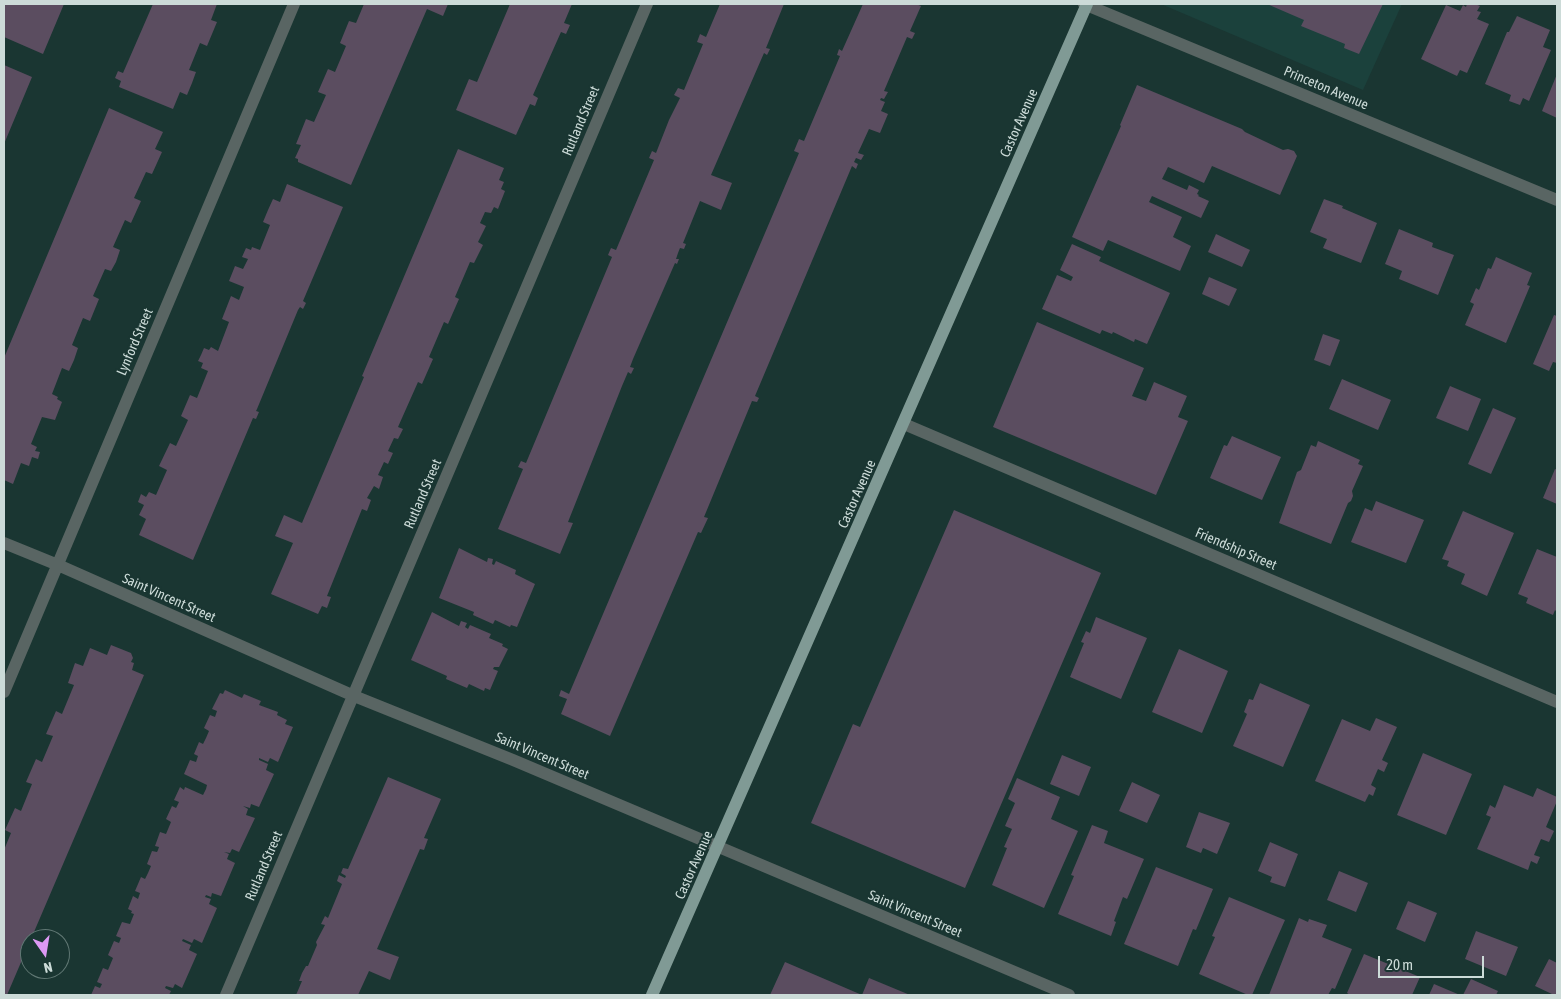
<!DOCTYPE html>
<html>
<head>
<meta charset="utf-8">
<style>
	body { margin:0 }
	#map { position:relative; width:1561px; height:999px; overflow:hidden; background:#1a3632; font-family:"Asap Condensed",sans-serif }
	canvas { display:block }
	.frame { position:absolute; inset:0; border:5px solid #ccdbd8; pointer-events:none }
	.north { position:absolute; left:20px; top:929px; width:50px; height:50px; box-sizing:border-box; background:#1a3632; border:1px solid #617874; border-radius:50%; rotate:167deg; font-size:14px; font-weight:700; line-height:20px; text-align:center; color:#ccdbd8 }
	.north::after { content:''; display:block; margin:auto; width:18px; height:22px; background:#dc99f4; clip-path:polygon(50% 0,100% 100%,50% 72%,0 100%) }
	.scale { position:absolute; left:1378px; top:956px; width:106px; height:22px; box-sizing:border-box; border:2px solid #ccdbd8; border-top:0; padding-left:6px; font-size:15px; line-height:18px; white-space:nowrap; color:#ccdbd8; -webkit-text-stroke:4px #1a3632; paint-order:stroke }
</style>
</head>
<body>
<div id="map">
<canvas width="1561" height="999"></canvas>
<div class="frame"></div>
<div class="north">N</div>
<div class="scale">20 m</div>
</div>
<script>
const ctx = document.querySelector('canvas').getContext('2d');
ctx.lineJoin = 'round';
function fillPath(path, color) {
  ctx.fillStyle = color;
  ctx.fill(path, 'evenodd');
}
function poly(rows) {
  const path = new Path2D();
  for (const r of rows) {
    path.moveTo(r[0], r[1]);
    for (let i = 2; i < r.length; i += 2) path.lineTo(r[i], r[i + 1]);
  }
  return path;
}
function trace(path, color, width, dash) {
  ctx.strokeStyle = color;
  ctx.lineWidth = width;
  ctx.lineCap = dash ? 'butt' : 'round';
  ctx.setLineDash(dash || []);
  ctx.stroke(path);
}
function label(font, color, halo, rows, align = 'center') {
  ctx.font = font + ' "Asap Condensed",sans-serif';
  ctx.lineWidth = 4;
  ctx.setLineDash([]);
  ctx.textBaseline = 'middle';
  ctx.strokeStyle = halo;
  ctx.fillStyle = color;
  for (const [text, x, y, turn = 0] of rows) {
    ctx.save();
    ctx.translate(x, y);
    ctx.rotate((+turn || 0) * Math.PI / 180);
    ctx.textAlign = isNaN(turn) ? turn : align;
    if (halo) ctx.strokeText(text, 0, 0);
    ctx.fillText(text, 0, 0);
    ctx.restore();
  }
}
fillPath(poly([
	[1161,4,1402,4,1363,90]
]), '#1b413c');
fillPath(poly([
	[4,4,64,4,43,54,4,37],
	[153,4,217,4,211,20,217,22,207,46,200,43,189,70,196,72,192,83,187,95,180,92,173,109,119,87,121,81,115,78,118,71,123,73],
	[364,4,448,4,443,16,427,9,351,185,298,162,298,159,295,158,301,145,296,144,306,119,314,122,326,95,318,92,328,69,335,72,346,46,340,43,349,21,356,23],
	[510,4,572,4,564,23,570,25,566,34,561,32,533,95,538,98,535,106,530,104,516,135,456,110,469,79,477,82],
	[720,4,784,4,766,48,770,49,767,55,764,53,711,175,732,183,721,210,700,201,683,243,686,244,684,249,680,248,678,253,676,259,679,259,677,264,675,263,633,359,630,367,634,368,631,374,628,372,622,386,568,522,573,523,560,554,498,529,523,469,518,467,521,461,526,463,612,257,608,255,611,248,616,250,654,160,649,158,652,151,656,153,669,120,680,98,674,95,678,88,684,90,703,44,697,42,700,34,706,37],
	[863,4,916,4,921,6,910,31,915,33,912,39,907,37,884,91,888,92,884,99,881,98,880,100,885,102,881,111,888,114,880,133,869,129,858,153,864,155,861,160,856,158,854,162,858,164,856,169,852,166,755,396,759,398,757,402,752,401,704,517,708,518,701,533,698,532,610,736,561,714,567,699,559,696,561,690,569,694,799,153,794,151,799,139,804,141,840,56,837,55,839,49,842,51],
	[1267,4,1383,4,1359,54,1344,48,1345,44,1301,26,1304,20],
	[1467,4,1475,4,1480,6,1477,11,1481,12,1477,19,1489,24,1467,73,1460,70,1457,76,1421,59,1446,5,1460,11,1463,5,1466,7],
	[1517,16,1550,30,1543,47,1551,50,1529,101,1523,98,1520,105,1509,101,1511,95,1485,84,1507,32,1509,32],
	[4,65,32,77,4,144],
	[1557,74,1557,118,1542,111],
	[1137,85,1242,129,1245,132,1283,150,1288,149,1294,151,1297,156,1280,195,1212,166,1204,183,1168,167,1162,179,1187,190,1189,185,1199,190,1197,194,1199,195,1198,196,1209,201,1201,218,1152,196,1149,202,1182,217,1173,237,1191,246,1180,271,1108,240,1103,251,1072,237,1121,126,1120,125],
	[109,108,163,132,155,149,162,152,152,174,146,172,134,198,141,201,131,223,125,220,113,247,120,250,116,262,111,271,105,269,93,296,99,299,90,321,83,318,72,345,78,348,74,360,69,371,62,368,52,394,58,397,57,399,62,402,55,420,42,417,31,444,37,447,35,451,40,452,38,459,32,457,29,466,21,463,13,484,4,480,4,358],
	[458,149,504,168,499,180,504,182,501,189,505,191,498,209,494,207,491,213,485,212,480,223,486,226,478,242,483,245,474,263,470,262,455,297,459,299,448,324,444,322,429,357,433,359,422,384,418,382,398,427,403,429,398,439,394,438,388,451,393,453,388,464,384,462,378,475,383,477,379,489,374,486,367,498,371,500,367,511,362,509,327,596,331,597,327,608,322,606,318,614,271,594,293,543,275,536,284,515,302,523,364,377,362,376],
	[287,184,343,207,303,301,306,303,303,309,300,307,298,310,257,409,256,411,259,412,256,419,253,418,193,560,139,535,146,519,139,515,144,505,138,502,141,494,146,497,149,492,156,495,167,470,159,466,170,443,176,446,188,420,181,416,190,395,197,398,208,371,201,368,203,363,198,361,201,355,204,348,209,350,211,347,218,351,229,322,222,319,231,296,239,300,244,287,229,281,235,266,243,269,248,259,242,257,246,248,251,250,252,247,260,250,270,225,263,222,268,210,273,199,280,202],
	[1324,199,1343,206,1342,208,1377,223,1361,263,1323,248,1327,239,1310,232],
	[1399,229,1433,243,1432,247,1454,255,1438,295,1399,279,1402,271,1385,264],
	[1216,234,1250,250,1242,267,1208,252],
	[1072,244,1101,257,1099,261,1170,293,1147,344,1135,339,1134,342,1113,332,1112,334,1102,330,1100,334,1042,309,1057,275,1071,281,1073,277,1060,270],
	[1496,257,1532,273,1527,285,1530,286,1506,343,1465,325,1474,304,1470,302,1476,288,1479,290,1488,268,1491,269],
	[1209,277,1237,289,1229,306,1202,294],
	[1554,315,1557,316,1557,363,1553,362,1549,371,1533,364],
	[1037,322,1144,368,1132,396,1146,401,1154,382,1187,396,1178,417,1188,421,1156,495,993,427],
	[1323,334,1340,340,1330,366,1314,360],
	[1342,379,1391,400,1378,430,1329,409],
	[1450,386,1481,399,1468,431,1436,418],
	[1493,408,1516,418,1491,474,1468,464],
	[1232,436,1281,457,1262,500,1210,478,1224,445,1227,446],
	[1318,441,1360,460,1358,464,1363,466,1352,491,1353,496,1351,501,1348,503,1331,544,1279,523,1297,472,1301,470,1311,445,1316,447],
	[1555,469,1557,470,1557,504,1543,498],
	[1376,501,1424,520,1406,563,1351,542,1365,508,1372,511],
	[954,510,1101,573,965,888,811,823,853,724,860,727],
	[1463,511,1514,533,1487,596,1461,584,1465,574,1447,566,1449,561,1442,559],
	[459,548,487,562,488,558,493,559,492,564,494,565,496,561,516,570,515,574,535,584,517,627,511,625,510,627,495,620,493,624,473,615,474,612,439,598],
	[1537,549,1557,557,1557,612,1555,610,1553,615,1526,603,1528,598,1518,594],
	[432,612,459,626,461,621,467,623,465,627,468,629,470,625,491,634,489,638,503,644,502,646,508,649,499,667,494,667,493,669,498,671,490,690,485,688,484,691,469,684,467,688,446,679,447,676,411,660],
	[1096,617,1147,638,1121,699,1070,677,1084,643,1081,642,1086,631,1090,633],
	[111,645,131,653,133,658,131,662,134,663,132,670,144,675,7,995,4,995,4,850,11,833,5,830,15,808,21,811,32,784,26,782,36,759,42,762,53,736,46,734,56,711,62,714,74,685,68,683,75,663,83,666,90,648,107,655],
	[1179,649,1228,671,1202,733,1152,712],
	[1260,683,1310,705,1283,767,1233,746,1247,714,1244,712,1249,699,1253,700],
	[225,690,242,698,244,694,261,701,259,705,278,712,277,715,287,720,285,724,293,727,278,762,270,758,268,762,259,758,259,760,268,764,266,770,274,774,259,807,251,804,250,808,243,806,248,809,246,815,255,818,239,852,232,849,230,853,224,852,229,854,227,859,235,863,221,896,212,893,211,897,206,895,205,897,211,899,209,904,217,908,202,943,194,939,192,943,183,939,182,941,191,945,189,950,197,954,182,988,175,984,173,988,166,986,165,988,171,991,169,995,91,995,95,986,100,988,102,984,97,982,103,968,108,970,113,958,108,955,114,941,119,943,121,938,116,936,122,922,130,924,134,914,131,913,132,911,128,909,133,896,138,899,140,893,135,891,141,877,145,879,148,873,151,866,147,864,152,851,157,852,158,850,159,847,155,846,160,832,166,834,171,822,166,819,172,806,176,808,179,802,174,800,180,787,184,790,185,787,203,795,206,789,207,785,184,774,190,760,196,762,198,756,194,754,199,742,203,744,206,738,209,731,204,728,210,715,215,717,217,711,212,709,220,693,223,694],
	[1376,718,1397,727,1382,760,1388,763,1384,772,1378,769,1371,785,1376,788,1373,796,1369,794,1365,802,1315,781,1342,719,1370,731],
	[1423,753,1472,774,1446,835,1397,815],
	[1062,755,1091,767,1079,796,1050,784],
	[388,777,441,799,424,838,428,839,424,850,420,849,377,949,399,957,390,980,369,971,358,995,296,995,302,981,299,981,302,973,306,966,308,966,317,945,316,942,325,925,321,924,325,916,328,918,342,884,337,881,339,875,345,878,346,876,341,873,343,868,348,869],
	[1017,778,1060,797,1051,819,1078,831,1044,908,992,885,1007,848,1004,847,1012,829,1005,826,1015,803,1008,799],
	[1132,782,1160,795,1147,823,1119,811],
	[1504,785,1533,797,1537,788,1557,797,1557,801,1546,827,1554,831,1549,842,1541,839,1534,855,1540,857,1537,864,1531,861,1528,870,1477,849,1491,817,1486,815,1490,805,1495,808],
	[1199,812,1230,823,1217,854,1203,848,1201,853,1186,847],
	[1092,825,1108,831,1104,843,1144,859,1127,899,1123,897,1114,921,1116,922,1111,936,1058,914,1074,876,1071,875],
	[1270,842,1298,854,1285,887,1270,882,1272,877,1258,871],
	[1156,867,1213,889,1196,930,1193,929,1178,966,1124,944],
	[1339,871,1368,883,1356,912,1327,900],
	[1229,897,1285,920,1252,995,1248,995,1199,974,1215,937,1212,936],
	[1408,901,1437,913,1425,942,1396,929],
	[1299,918,1308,922,1309,919,1327,925,1322,937,1352,949,1335,989,1332,988,1328,995,1269,995],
	[1476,931,1518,947,1506,976,1465,959],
	[1364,954,1420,977,1412,995,1350,995,1347,993],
	[1549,959,1557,963,1557,995,1554,995,1535,986],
	[785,962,862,995,869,978,910,995,770,995],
	[1471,979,1498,991,1496,995,1463,995],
	[1434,984,1460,995,1429,995]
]), '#5b4d60');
trace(poly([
	[1084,4,1557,200],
	[904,424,1557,702],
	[4,543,58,565,354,696,513,760,1069,995],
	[4,692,294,4],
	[226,995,647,4]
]), '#596563', 12);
trace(poly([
	[652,995,1087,4]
]), '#809a95', 12);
label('14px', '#ccdbd8', '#1a3632', [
	["Princeton Avenue",1326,88,23],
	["Rutland Street",581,121,-67],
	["Castor Avenue",1019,123,-66],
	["Lynford Street",135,342,-67],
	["Rutland Street",423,494,-67],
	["Castor Avenue",857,494,-66],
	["Friendship Street",1236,549,23],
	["Saint Vincent Street",169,598,24],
	["Saint Vincent Street",542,756,23],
	["Castor Avenue",694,865,-66],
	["Rutland Street",264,866,-67],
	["Saint Vincent Street",915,914,23]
]);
</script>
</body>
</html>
